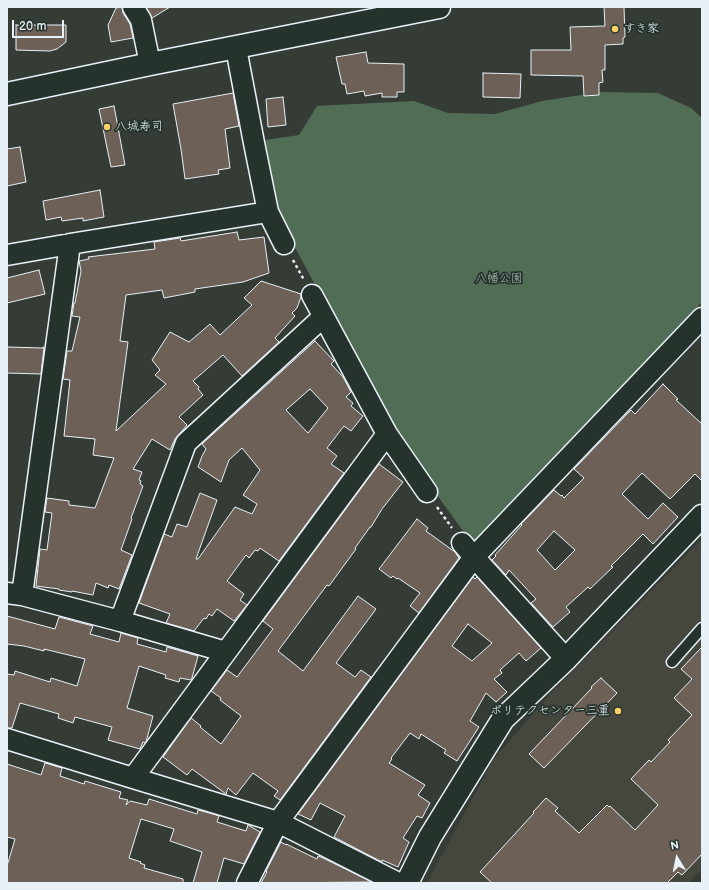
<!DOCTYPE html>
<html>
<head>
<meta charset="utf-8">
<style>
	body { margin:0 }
	#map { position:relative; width:709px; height:890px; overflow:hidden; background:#343c35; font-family:"Balsamiq Sans",sans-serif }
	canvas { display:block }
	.frame { position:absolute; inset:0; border:8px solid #e8f1f8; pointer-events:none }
	.north { position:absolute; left:657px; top:838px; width:40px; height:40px; -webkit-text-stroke:3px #26332d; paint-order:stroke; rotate:350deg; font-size:11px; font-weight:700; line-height:16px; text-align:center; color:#e8f1f8 }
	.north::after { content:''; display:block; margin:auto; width:14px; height:18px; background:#e8f1f8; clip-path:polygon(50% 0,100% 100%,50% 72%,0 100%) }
	.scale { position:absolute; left:12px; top:20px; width:52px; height:18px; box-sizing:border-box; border:2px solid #e8f1f8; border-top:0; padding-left:5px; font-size:12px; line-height:14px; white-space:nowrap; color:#e8f1f8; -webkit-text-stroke:3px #26332d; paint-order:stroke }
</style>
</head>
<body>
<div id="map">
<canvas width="709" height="890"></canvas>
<div class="frame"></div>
<div class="north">N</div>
<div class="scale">20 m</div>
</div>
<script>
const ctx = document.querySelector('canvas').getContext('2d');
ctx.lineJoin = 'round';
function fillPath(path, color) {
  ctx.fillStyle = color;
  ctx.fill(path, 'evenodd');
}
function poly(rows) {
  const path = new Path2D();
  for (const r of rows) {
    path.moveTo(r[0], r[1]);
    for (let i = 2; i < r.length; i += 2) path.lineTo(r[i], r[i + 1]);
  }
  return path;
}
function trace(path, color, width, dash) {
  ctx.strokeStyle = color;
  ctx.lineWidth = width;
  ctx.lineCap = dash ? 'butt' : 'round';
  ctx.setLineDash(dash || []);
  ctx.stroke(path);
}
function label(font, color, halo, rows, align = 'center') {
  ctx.font = font + ' "Balsamiq Sans","Klee One",sans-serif';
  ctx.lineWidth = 3.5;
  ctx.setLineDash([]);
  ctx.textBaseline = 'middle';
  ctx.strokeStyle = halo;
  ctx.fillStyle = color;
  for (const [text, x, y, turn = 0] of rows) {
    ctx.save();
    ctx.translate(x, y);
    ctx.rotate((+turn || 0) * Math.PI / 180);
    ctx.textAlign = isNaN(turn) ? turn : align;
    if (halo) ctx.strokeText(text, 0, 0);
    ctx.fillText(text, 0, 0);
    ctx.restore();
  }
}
fillPath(poly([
	[702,539,702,869,688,883,427,883,493,760,551,693]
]), '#45473f');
fillPath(poly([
	[601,92,658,93,691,108,702,118,702,302,480,544,472,543,431,487,395,434,276,212,265,140,299,135,317,106,335,105,414,101,448,113,495,114,542,101]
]), '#526d55');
const building = poly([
	[122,7,123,13,130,24,133,38,111,42,108,25,116,8,122,7],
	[146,7,170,7,152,18,146,7],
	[604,7,624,7,625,37,623,38,623,44,605,45,605,70,602,70,603,82,599,83,599,95,584,96,583,76,531,75,531,50,571,50,570,27,605,26,604,7],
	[16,25,66,25,66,42,57,49,50,51,16,50,16,25],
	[366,52,368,63,404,64,404,92,397,92,397,97,382,97,382,93,365,96,364,91,347,94,345,84,342,84,336,57,366,52],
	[483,73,521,74,520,98,483,97,483,73],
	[233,93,239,126,225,129,230,168,218,170,219,174,185,179,181,149,173,104,233,93],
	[283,97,286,125,268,127,266,99,283,97],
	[114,106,125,165,111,167,99,109,114,106],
	[20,147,26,182,7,186,7,149,20,147],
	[100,190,104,217,83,221,83,218,62,221,61,217,46,220,43,201,100,190],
	[237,232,239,240,264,237,269,273,243,282,195,289,195,292,164,298,162,290,126,295,120,341,128,342,116,431,166,384,155,375,160,370,152,360,170,332,189,342,210,324,220,335,252,305,244,298,261,281,301,294,301,297,297,308,292,313,295,316,275,338,279,342,242,376,223,355,193,381,199,387,198,389,203,395,179,417,187,425,175,439,170,450,152,439,133,469,142,472,139,480,141,481,140,484,143,486,131,518,132,519,121,550,132,555,119,589,109,585,108,588,96,583,93,595,72,591,72,592,59,590,59,589,36,586,40,549,47,550,52,513,45,512,47,498,69,501,69,505,95,508,114,458,93,455,95,439,64,436,70,380,63,379,67,351,72,351,80,317,72,316,74,303,75,303,81,271,79,261,89,259,88,257,155,249,154,242,180,238,181,241,237,232],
	[39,270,45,294,7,303,7,278,39,270],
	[315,341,334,361,331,364,343,377,351,392,346,397,353,403,351,406,363,416,351,431,344,426,327,448,337,456,331,464,344,473,279,561,260,548,258,551,255,550,249,558,246,555,227,581,244,594,240,600,247,605,234,621,217,609,212,616,209,614,206,619,204,618,194,631,166,623,170,614,139,603,164,534,172,537,177,524,187,527,200,493,217,500,196,559,198,559,235,507,252,514,257,504,243,495,260,470,242,448,229,460,221,482,198,467,202,456,206,449,202,444,315,341],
	[310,389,328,408,308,433,286,410,310,389],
	[7,347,43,348,43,347,44,347,41,374,7,373,7,347],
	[663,384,678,399,676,400,702,424,702,481,695,474,670,499,642,473,622,494,623,495,648,519,663,503,678,517,653,544,643,534,611,566,613,567,590,589,588,587,566,607,570,612,553,627,531,603,536,599,509,570,506,575,492,560,496,556,495,555,522,525,521,524,554,490,561,496,562,495,564,498,584,478,574,469,631,410,635,414,663,384],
	[554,531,575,550,555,570,537,550,554,531],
	[379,464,403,482,382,509,371,527,370,527,355,548,356,549,329,586,327,585,278,651,303,671,358,596,376,609,336,663,355,677,361,670,371,677,280,800,274,796,278,791,253,773,236,795,228,788,226,794,192,769,187,775,163,757,191,718,201,726,200,727,221,744,241,716,220,700,221,698,211,691,227,670,237,677,273,629,263,621,379,464],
	[417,519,428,528,426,531,455,552,459,558,419,613,410,606,420,593,398,578,397,579,393,576,391,578,379,569,417,519],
	[473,577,475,579,477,577,541,648,526,661,519,653,500,670,502,673,494,679,507,692,496,702,486,693,470,721,479,727,457,761,444,753,446,750,421,734,419,739,410,733,391,758,392,759,389,763,425,785,418,795,430,803,422,818,417,816,403,838,409,842,398,867,382,860,382,862,334,837,345,816,320,803,311,820,298,814,473,577],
	[468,624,492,643,472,661,452,646,468,624],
	[7,616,55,629,59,617,93,626,90,634,119,642,121,633,138,638,137,644,166,652,167,647,198,656,192,678,191,680,180,678,179,682,165,678,166,675,139,666,127,708,153,716,146,742,145,743,143,742,140,749,108,740,112,727,75,717,73,723,58,718,59,714,20,703,12,728,7,728,7,674,14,675,15,671,50,682,51,678,77,686,85,659,44,649,44,651,24,646,7,644,7,616],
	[702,647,702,854,682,875,678,872,667,883,492,883,480,872,534,813,533,812,546,798,558,808,555,811,579,833,607,805,609,807,610,806,635,830,658,805,631,779,649,760,651,762,670,742,668,740,692,715,674,698,692,679,681,669,702,647],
	[601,678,617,693,544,768,529,754,592,688,591,687,601,678],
	[45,763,62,768,60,776,84,784,85,781,121,792,119,798,128,800,126,805,130,801,147,805,149,799,197,814,198,810,213,814,219,816,217,822,246,831,248,825,260,832,244,864,224,858,217,883,193,883,202,852,170,841,174,829,141,819,129,858,141,862,140,863,145,865,144,868,183,879,183,883,7,883,7,866,15,839,7,837,7,764,41,775,45,763],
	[281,842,286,845,286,844,317,859,318,856,323,858,372,882,261,883,267,872,266,871,281,842]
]);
fillPath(building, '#6c6057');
trace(building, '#e8f1f8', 1);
const lane = poly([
	[672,662,702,628]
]);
const street = poly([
	[133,7,141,20,150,64],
	[236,48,254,143,268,212,284,244],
	[7,255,70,244,268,212],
	[312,295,387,434,427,492],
	[462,543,474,557,566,659],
	[7,593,22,595,120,621,226,652],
	[22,595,70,244],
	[120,621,186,443,323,317],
	[7,739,133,778,278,822,398,883],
	[133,778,387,434],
	[247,883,278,822,474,557,702,318]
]);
const secondary = poly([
	[7,94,150,64,439,7],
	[407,883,430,837,503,719,566,659,702,516]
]);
trace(lane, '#e8f1f8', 13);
trace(street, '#e8f1f8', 23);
trace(secondary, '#e8f1f8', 25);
trace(poly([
	[293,260,304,280],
	[437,507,452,528]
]), '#e8f1f8', 2.5, [3, 3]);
trace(lane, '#26332d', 10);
trace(street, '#26332d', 20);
trace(secondary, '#26332d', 22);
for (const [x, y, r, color] of [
	[615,29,4,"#ffd166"],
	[107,127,4,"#ffd166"],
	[618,711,4,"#ffd166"]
]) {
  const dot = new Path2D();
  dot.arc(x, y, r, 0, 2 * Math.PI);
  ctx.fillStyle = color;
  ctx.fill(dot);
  trace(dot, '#26332d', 1.5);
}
label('12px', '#e8f1f8', '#26332d', [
	["すき家",623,29],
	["八城寿司",115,127],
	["ポリテクセンター三重",610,711,"right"]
], 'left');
label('12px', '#acbcb7', '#26332d', [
	["八幡公園",499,279]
]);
</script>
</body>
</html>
